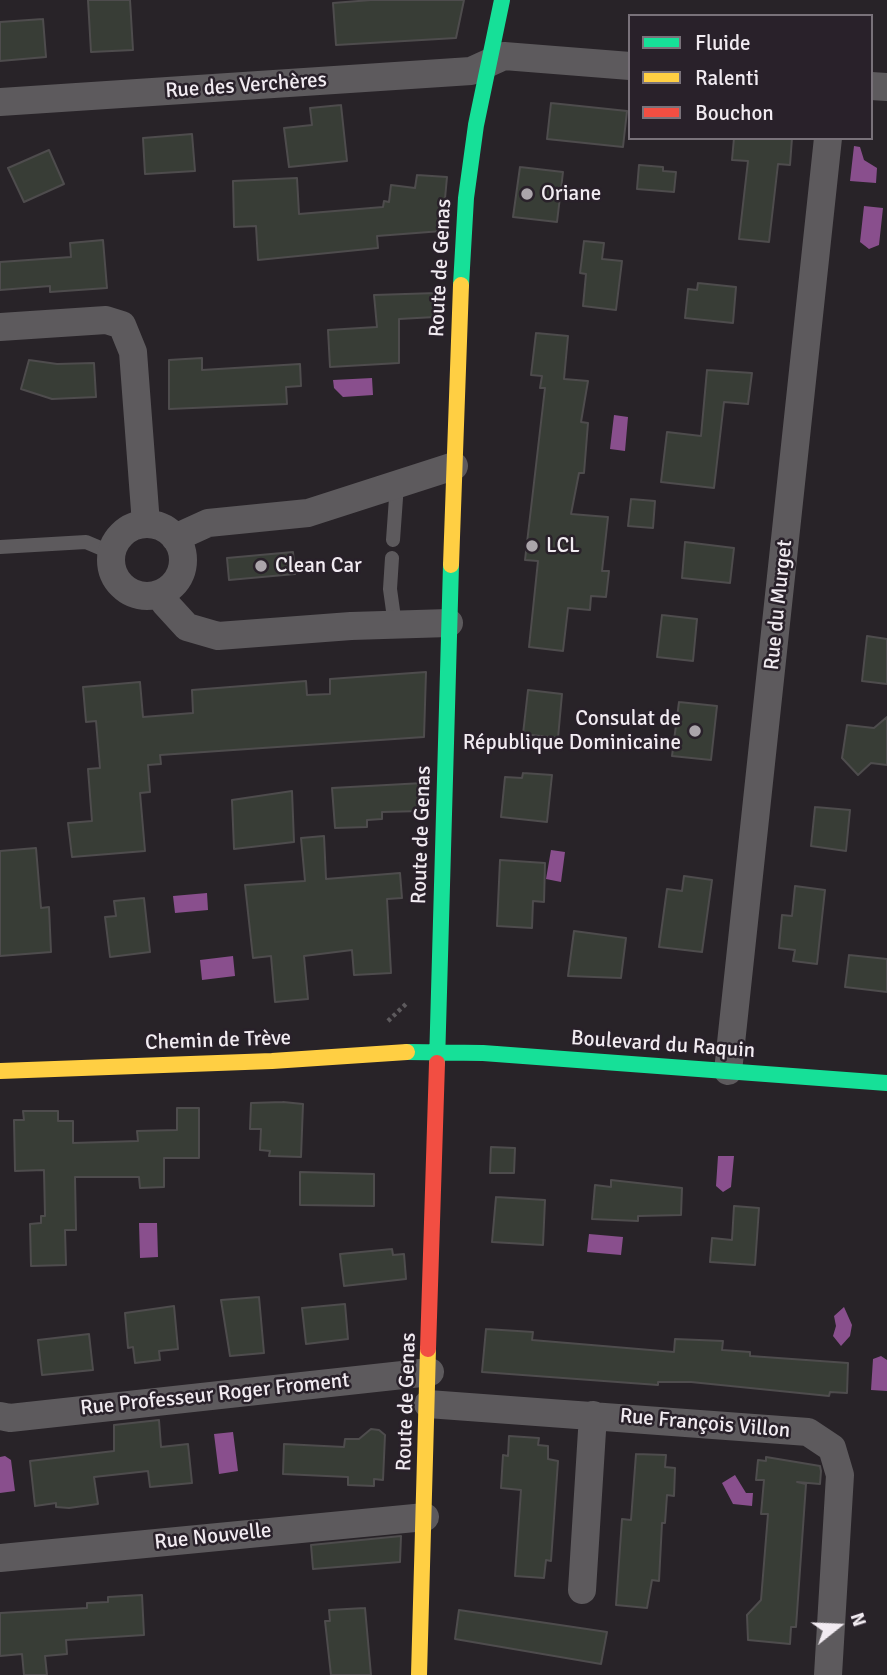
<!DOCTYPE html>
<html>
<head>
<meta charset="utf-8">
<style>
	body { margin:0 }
	#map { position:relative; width:887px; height:1675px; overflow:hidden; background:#282328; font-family:Signika,sans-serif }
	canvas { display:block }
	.legend { position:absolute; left:628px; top:14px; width:245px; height:126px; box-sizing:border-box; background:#29212a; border:2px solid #79727a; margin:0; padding:9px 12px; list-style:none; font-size:21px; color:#f1ebf1 }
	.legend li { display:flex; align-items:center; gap:14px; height:35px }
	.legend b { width:35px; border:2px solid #79727a }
	.north { position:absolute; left:803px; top:1591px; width:70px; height:70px; -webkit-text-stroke:5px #29212a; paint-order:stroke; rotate:72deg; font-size:19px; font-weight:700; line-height:28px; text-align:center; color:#f1ebf1 }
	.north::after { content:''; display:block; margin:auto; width:24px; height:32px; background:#f1ebf1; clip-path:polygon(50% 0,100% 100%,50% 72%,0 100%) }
</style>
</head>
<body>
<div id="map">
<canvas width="887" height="1675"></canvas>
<ul class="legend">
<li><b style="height:9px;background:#16e098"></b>Fluide</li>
<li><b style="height:9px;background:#ffcf43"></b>Ralenti</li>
<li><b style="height:9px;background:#f24e42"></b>Bouchon</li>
</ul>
<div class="north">N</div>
</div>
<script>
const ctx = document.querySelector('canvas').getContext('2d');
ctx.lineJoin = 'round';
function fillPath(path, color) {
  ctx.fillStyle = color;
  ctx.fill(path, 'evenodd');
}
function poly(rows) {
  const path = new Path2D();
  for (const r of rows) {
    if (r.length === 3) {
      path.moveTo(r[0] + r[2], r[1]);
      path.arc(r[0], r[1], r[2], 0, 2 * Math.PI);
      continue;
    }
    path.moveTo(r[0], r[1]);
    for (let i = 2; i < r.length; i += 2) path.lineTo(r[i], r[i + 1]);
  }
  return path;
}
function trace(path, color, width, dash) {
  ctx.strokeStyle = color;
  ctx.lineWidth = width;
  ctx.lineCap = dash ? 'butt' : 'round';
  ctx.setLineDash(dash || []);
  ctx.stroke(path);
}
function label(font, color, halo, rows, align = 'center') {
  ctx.font = font + ' Signika,sans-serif';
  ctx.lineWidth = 5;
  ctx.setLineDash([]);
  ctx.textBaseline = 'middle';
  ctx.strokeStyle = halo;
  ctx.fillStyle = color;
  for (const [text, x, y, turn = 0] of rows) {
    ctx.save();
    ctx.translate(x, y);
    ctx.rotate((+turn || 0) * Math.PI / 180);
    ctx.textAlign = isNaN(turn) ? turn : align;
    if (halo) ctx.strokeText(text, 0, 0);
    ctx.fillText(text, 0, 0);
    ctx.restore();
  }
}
fillPath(poly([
	[854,146,860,147,864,160,877,168,876,183,850,181],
	[864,206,883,208,879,245,869,249,860,242],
	[372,378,373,395,343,397,334,388,333,380],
	[614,415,628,417,625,451,610,449],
	[551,850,565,852,561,882,546,879],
	[207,893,208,910,175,913,173,896],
	[233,956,235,976,202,980,200,960],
	[718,1156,734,1156,731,1187,723,1192,716,1186],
	[139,1223,157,1223,158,1257,140,1258],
	[589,1234,623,1237,621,1255,587,1252],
	[844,1307,852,1325,850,1336,841,1346,833,1336,836,1326,834,1316],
	[881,1356,887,1360,887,1391,871,1390,873,1359],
	[233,1432,238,1471,219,1474,214,1434],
	[5,1456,11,1460,15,1491,0,1493,0,1457],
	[735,1475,746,1493,753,1493,752,1506,733,1504,722,1483]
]), '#894f8d');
const building = poly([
	[88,0,130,0,133,50,91,52,88,0],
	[371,0,464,0,456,38,336,45,333,3,371,0],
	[43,19,46,57,0,61,0,22,43,19],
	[551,103,627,111,623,147,547,139,551,103],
	[341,105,347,161,289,167,284,128,312,125,310,108,341,105],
	[192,134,195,171,145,174,143,138,192,134],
	[734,138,792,138,790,165,778,164,769,242,739,239,748,161,732,160,734,138],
	[49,150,64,184,24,202,8,168,49,150],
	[639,165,663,167,663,171,676,172,674,192,637,189,639,165],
	[520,167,563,172,557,222,513,217,520,167],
	[417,175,447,177,442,231,377,236,378,248,258,260,256,226,234,227,233,181,297,178,299,214,383,207,384,201,389,202,391,185,415,188,417,175],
	[103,240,107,288,50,292,50,286,0,290,0,262,71,257,70,243,103,240],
	[584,241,604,243,602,259,622,261,616,310,583,306,586,274,580,273,584,241],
	[698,283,736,287,733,323,685,318,688,289,697,290,698,283],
	[437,293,435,317,399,319,399,363,330,367,328,330,377,327,374,295,437,293],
	[536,333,568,336,564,379,588,381,581,422,588,423,584,473,579,473,571,514,608,517,602,571,609,571,606,597,591,596,590,610,568,608,563,651,529,647,538,561,525,560,545,388,540,388,542,376,531,375,536,333],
	[202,358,202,370,300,364,301,386,286,387,287,404,169,409,169,360,202,358],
	[29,360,57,364,94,363,96,397,52,399,21,389,29,360],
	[707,370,752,373,748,404,724,402,714,488,661,482,667,432,701,436,707,370],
	[631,499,655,501,653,528,628,526,631,499],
	[685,542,734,548,730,583,682,578,685,542],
	[293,552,295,574,229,580,227,558,293,552],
	[662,615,697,619,693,661,657,657,662,615],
	[867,636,887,639,887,684,862,681,867,636],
	[426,672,424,737,160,755,161,764,148,765,150,792,140,793,145,851,72,857,68,823,92,821,88,769,100,768,96,721,86,722,83,687,140,682,143,717,193,713,192,690,306,681,307,695,330,694,330,679,426,672],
	[528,690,562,694,558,738,523,734,528,690],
	[679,702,717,706,711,760,672,756,679,702],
	[887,717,887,765,871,763,858,775,842,758,847,725,874,728,887,717],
	[523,773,552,775,547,822,501,817,505,777,522,778,523,773],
	[423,783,422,811,382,812,382,819,367,820,367,827,335,828,332,788,423,783],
	[292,791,294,842,234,849,232,800,292,791],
	[815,807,850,810,846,851,811,846,815,807],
	[324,836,326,879,400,873,402,898,387,899,391,973,354,975,352,950,304,956,308,999,275,1002,271,956,253,958,245,885,305,881,301,838,324,836],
	[36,848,41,908,49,907,51,952,0,956,0,851,36,848],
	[500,860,545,863,544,902,533,901,532,928,497,926,500,860],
	[684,876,712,880,702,952,659,947,667,889,682,891,684,876],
	[795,886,825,890,817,964,793,961,795,950,779,948,782,915,792,916,795,886],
	[144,898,150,952,110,957,105,917,116,916,114,901,144,898],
	[574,931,626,938,621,978,568,976,574,931],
	[849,955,887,959,887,992,845,987,849,955],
	[283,1102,303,1104,301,1157,269,1156,270,1151,260,1150,261,1129,250,1129,251,1103,283,1102],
	[177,1108,199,1108,199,1158,164,1158,164,1187,140,1188,139,1177,75,1177,76,1230,65,1230,66,1265,31,1266,30,1224,41,1223,41,1216,45,1216,44,1170,15,1171,14,1120,24,1120,23,1111,58,1111,58,1121,73,1121,73,1143,138,1141,137,1131,177,1130,177,1108],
	[491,1147,515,1148,514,1173,490,1173,491,1147],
	[300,1172,374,1174,374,1206,300,1205,300,1172],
	[611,1180,682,1188,681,1215,638,1216,638,1221,592,1219,595,1185,611,1187,611,1180],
	[496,1197,545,1200,543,1245,492,1242,496,1197],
	[734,1206,759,1208,755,1265,710,1262,712,1238,732,1240,734,1206],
	[392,1249,393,1255,404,1254,406,1279,344,1286,340,1254,392,1249],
	[259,1297,264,1353,230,1356,221,1300,259,1297],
	[345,1304,348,1339,306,1344,302,1308,345,1304],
	[174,1306,178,1349,159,1351,160,1360,135,1363,133,1347,128,1348,125,1313,174,1306],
	[486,1329,533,1332,532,1340,674,1352,675,1339,723,1341,722,1350,750,1352,750,1356,848,1363,847,1393,830,1392,829,1396,691,1382,658,1382,658,1385,482,1372,486,1329],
	[89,1334,93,1370,42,1375,38,1340,89,1334],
	[159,1420,161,1447,188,1444,192,1483,150,1487,148,1471,94,1477,98,1504,69,1508,56,1507,56,1503,35,1506,30,1461,114,1451,114,1425,159,1420],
	[371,1429,379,1430,385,1435,383,1480,374,1479,374,1486,348,1485,348,1477,283,1474,284,1444,344,1447,345,1439,359,1439,371,1429],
	[509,1436,539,1438,538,1445,548,1446,548,1459,558,1461,551,1561,546,1560,544,1578,515,1576,521,1490,501,1488,503,1455,508,1456,509,1436],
	[636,1454,666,1455,665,1467,675,1468,674,1496,667,1495,665,1523,662,1523,659,1581,652,1580,647,1608,616,1605,622,1519,631,1520,636,1454],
	[766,1457,820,1466,821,1471,820,1484,797,1482,806,1484,796,1627,791,1627,790,1644,748,1640,747,1615,761,1600,768,1514,761,1514,764,1480,756,1480,758,1460,766,1461,766,1457],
	[401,1536,400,1562,313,1569,311,1545,401,1536],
	[142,1595,144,1635,66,1640,67,1654,45,1656,47,1675,24,1675,22,1654,0,1656,0,1613,87,1608,87,1603,108,1602,108,1597,142,1595],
	[365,1608,371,1675,331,1675,325,1621,330,1621,329,1610,365,1608],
	[459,1610,607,1632,601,1664,455,1639,459,1610]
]);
fillPath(building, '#383d36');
trace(building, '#4e4c4d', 2);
trace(poly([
	[388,1021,407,1003]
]), '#5d5a5d', 4.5, [3.5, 3.5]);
trace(poly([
	[393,540,397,484],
	[0,547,86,542,112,553],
	[392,558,390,589,395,625]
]), '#5d5a5d', 14);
trace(poly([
	[871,86,887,87],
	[0,102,471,71,504,56,630,66],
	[0,327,106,320,122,325,133,352,146,524],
	[147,560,36],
	[175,538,208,523,308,513,454,466],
	[162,593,165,603,187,627,218,636,351,626,449,623],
	[728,1071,828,138],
	[428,1404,808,1432,832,1448,840,1475,828,1675],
	[0,1416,10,1418,430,1372],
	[0,1558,425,1517],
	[582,1590,593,1415]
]), '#5d5a5d', 28);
trace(poly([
	[461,285,466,198,476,125,502,0],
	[407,1052,483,1053,887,1083],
	[437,1063,451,565]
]), '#16e098', 16);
trace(poly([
	[451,565,461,285],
	[0,1071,272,1061,407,1052],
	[419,1675,428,1349]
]), '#ffcf43', 16);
trace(poly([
	[428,1349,437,1063]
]), '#f24e42', 16);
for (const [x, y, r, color] of [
	[527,194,7,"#aba5ab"],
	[532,546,7,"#aba5ab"],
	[261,566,7,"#aba5ab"],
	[695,731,7,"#aba5ab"]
]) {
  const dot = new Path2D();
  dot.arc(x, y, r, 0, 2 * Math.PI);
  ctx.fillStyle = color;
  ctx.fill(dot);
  trace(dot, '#29212a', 2.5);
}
label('21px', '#f1ebf1', '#29212a', [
	["Rue des Verchères",246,86,-4],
	["Route de Genas",441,268,-87],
	["Rue du Murget",779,605,-84],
	["Route de Genas",422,835,-88],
	["Chemin de Trève",218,1041,-2],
	["Boulevard du Raquin",663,1045,4],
	["Rue Professeur Roger Froment",215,1395,-6],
	["Route de Genas",407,1402,-88],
	["Rue François Villon",705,1424,5],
	["Rue Nouvelle",213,1537,-6]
]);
label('21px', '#f1ebf1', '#29212a', [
	["Oriane",541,194],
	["LCL",546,546],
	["Clean Car",275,566],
	["Consulat de",681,719,"right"],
	["République Dominicaine",681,743,"right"]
], 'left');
</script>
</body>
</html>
